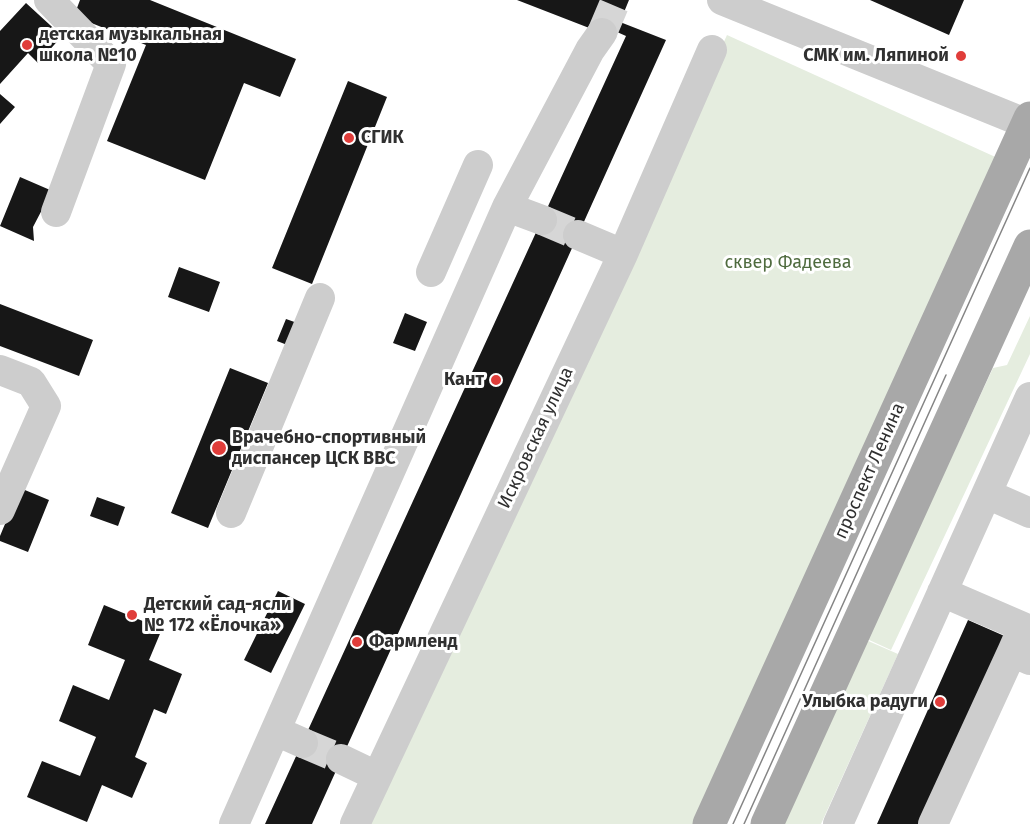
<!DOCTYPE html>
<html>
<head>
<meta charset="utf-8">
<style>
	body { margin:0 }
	canvas { display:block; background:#fff }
</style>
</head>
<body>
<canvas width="1030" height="824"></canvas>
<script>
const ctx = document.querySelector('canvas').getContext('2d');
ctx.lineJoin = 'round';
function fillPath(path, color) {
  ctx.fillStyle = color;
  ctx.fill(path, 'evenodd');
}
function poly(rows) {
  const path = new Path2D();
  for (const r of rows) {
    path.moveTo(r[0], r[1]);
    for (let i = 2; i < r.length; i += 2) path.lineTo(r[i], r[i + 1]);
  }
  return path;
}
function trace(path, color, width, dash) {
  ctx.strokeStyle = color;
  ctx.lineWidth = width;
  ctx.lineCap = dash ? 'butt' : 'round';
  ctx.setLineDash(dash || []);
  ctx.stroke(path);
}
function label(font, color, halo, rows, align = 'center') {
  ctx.font = font + ' "Fira Sans",sans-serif';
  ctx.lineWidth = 6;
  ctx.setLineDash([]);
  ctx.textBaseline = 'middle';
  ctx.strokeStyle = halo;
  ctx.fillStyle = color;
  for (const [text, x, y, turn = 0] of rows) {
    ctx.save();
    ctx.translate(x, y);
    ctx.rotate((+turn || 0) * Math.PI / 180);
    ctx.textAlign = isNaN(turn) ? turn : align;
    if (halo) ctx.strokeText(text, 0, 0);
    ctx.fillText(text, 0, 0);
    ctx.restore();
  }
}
fillPath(poly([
	[727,35,1002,160,697,824,366,824],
	[1030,316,1030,354,891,650,867,639,993,368,1007,365],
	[866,640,898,654,821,824,784,824]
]), '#e5eddf');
fillPath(poly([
	[80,0,150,0,296,59,280,97,244,83,205,180,107,141,146,45,74,16],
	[517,0,629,0,620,22,666,40,312,824,265,824,626,36,617,32,615,38],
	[870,0,964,0,949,35],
	[26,3,62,36,38,63,28,53,0,84,0,31],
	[348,81,387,97,312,284,272,268],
	[0,94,15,107,0,124],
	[20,177,57,193,45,204,33,227,34,241,0,226],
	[179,267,220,282,209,312,168,297],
	[0,304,93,340,79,376,0,346],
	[405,313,427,322,415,351,393,343],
	[286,319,303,325,295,348,277,341],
	[230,368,268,383,208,528,171,513],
	[20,488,49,500,28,552,0,541,0,536],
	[97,497,125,507,118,526,90,516],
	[278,591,305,604,271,673,244,660],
	[104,605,162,629,149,660,182,674,166,714,154,709,135,757,147,763,132,798,102,785,87,822,27,797,42,761,80,776,96,737,59,721,73,685,109,700,125,660,88,645],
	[968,620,1009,638,925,824,877,824]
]), '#171717');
trace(poly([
	[602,33,616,0],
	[542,220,578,235],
	[303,743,341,759]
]), '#d6d6d6', 30, [30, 15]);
trace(poly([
	[49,0,111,64,56,212],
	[722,0,1030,125],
	[507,207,542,220],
	[578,235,623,254],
	[431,272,478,165],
	[0,370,31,382,46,406,0,510],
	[987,494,1030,513],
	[231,513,320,298],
	[942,592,1023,627,1012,652],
	[276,731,303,743],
	[341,759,364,770],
	[234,824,507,207,590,50,602,33],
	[355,824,623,254,712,50],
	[838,824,1030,397],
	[933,824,1012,652,1030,660]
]), '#cdcdcd', 30);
trace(poly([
	[709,824,1030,118],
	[767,824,1030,246]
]), '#a8a8a8', 33);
trace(poly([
	[733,824,1030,168],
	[744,824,946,375]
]), '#858585', 1.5);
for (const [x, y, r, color] of [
	[27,45,6,"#e03d3a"],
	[961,56,6,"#e03d3a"],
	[349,138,6,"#e03d3a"],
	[496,380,6,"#e03d3a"],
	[219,448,8,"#e03d3a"],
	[132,615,6,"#e03d3a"],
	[357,642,6,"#e03d3a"],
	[940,702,6,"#e03d3a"]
]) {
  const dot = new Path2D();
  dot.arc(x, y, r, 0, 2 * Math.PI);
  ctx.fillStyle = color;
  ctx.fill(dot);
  trace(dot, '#fff', 2);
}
label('bold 18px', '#303030', '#fff', [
	["детская музыкальная",39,35],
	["школа №10",39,56],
	["СМК им. Ляпиной",949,56,"right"],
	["СГИК",361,138],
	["Кант",484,380,"right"],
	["Врачебно-спортивный",232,438],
	["диспансер ЦСК ВВС",232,459],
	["Детский сад-ясли",144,605],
	["№ 172 «Ёлочка»",144,626],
	["Фармленд",369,642],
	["Улыбка радуги",928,702,"right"]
], 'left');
label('18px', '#4f6b3f', '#fff', [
	["сквер Фадеева",788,263]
]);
label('18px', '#303030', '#fff', [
	["Искровская улица",536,438,-65],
	["проспект Ленина",870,471,-66]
]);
</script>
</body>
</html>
